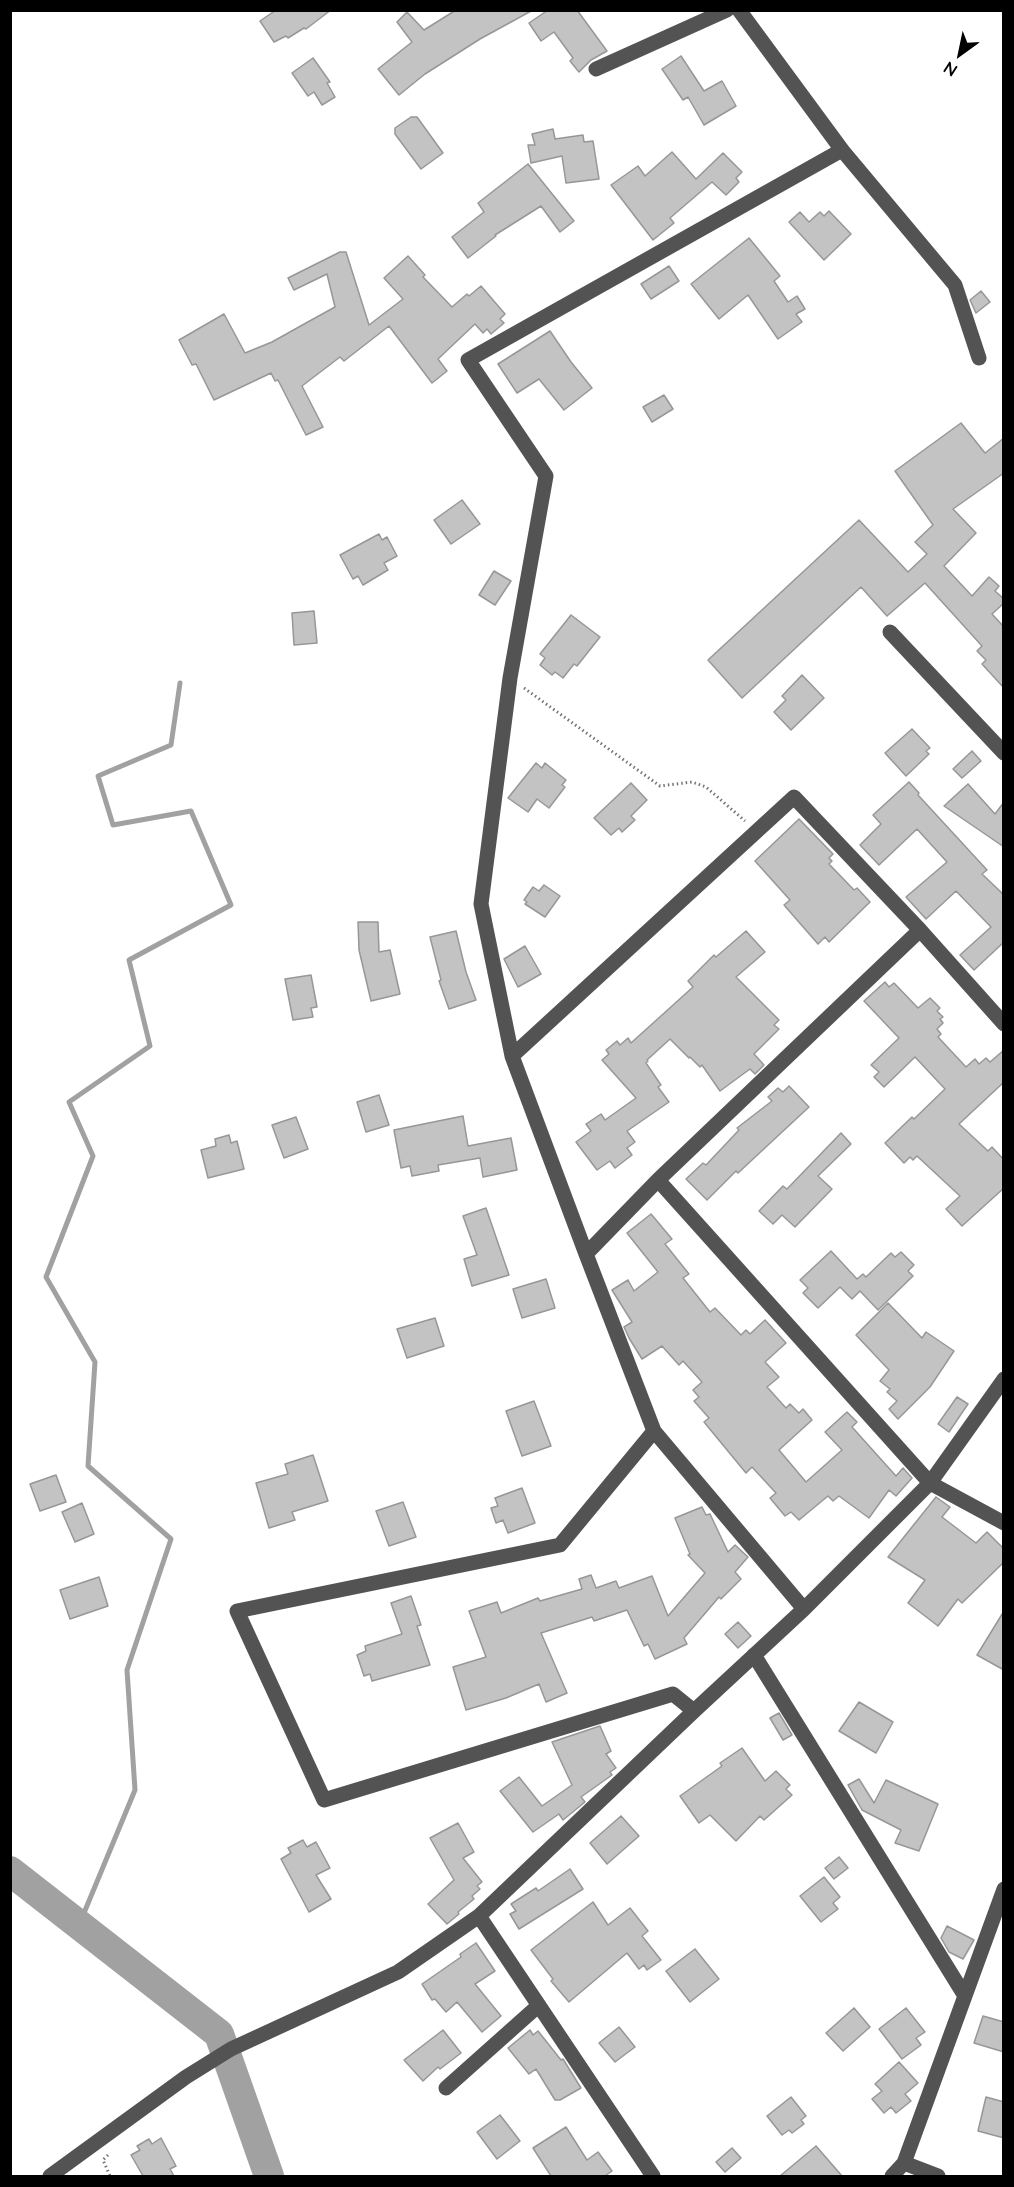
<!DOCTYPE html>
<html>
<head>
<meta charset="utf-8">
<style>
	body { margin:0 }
	#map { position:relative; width:1014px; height:2187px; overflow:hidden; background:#fff; font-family:Lato,sans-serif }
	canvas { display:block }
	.frame { position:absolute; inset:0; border:12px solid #000; pointer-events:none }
	.north { position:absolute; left:930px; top:24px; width:60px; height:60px; -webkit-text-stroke:4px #fff; paint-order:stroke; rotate:213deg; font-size:16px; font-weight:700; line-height:24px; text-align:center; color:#000 }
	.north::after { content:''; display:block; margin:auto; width:21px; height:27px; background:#000; clip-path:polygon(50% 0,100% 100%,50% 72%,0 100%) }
</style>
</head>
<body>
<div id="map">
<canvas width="1014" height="2187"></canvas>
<div class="frame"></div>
<div class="north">N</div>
</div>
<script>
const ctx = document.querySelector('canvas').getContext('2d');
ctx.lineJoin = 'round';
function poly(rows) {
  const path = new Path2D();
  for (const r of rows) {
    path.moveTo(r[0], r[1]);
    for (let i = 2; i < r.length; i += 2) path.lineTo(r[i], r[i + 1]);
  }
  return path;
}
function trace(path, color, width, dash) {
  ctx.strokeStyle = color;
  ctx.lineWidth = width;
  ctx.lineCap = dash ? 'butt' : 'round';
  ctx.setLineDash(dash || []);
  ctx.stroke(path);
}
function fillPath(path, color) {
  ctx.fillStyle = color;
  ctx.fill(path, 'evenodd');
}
trace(poly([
	[79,1925,135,1790,127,1670,171,1539,88,1466,95,1362,46,1277,93,1156,69,1102,150,1046,129,960,231,905,191,811,113,825,98,776,171,745,180,683]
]), '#a1a1a1', 5);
trace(poly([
	[10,1871,219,2034,269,2176]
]), '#a1a1a1', 30);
const building = poly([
	[276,10,331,10,306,29,304,28,288,38,286,36,274,42,260,21,276,10],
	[456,10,533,10,480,39,425,74,399,95,378,69,412,42,397,22,407,12,424,30,456,10],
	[548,10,577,10,607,51,591,60,579,72,570,61,573,58,554,32,541,41,529,23,548,10],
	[681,56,704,91,722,81,736,106,704,125,688,97,683,100,662,69,681,56],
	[313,58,330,82,327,83,335,97,322,105,314,92,308,96,292,73,313,58],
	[411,117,417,117,443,153,421,169,395,134,395,128,411,117],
	[553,129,555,139,583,135,584,142,593,141,599,179,566,183,562,156,531,163,528,145,535,145,532,134,553,129],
	[672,152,696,179,723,153,742,172,736,178,739,182,726,195,712,182,670,218,674,223,653,240,611,185,638,166,645,176,672,152],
	[528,164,574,221,560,232,541,206,495,235,496,236,468,258,452,237,484,212,478,203,528,164],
	[829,211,851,234,824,260,789,222,800,212,809,222,820,212,824,216,829,211],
	[749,238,780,276,774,281,788,302,797,296,805,309,796,314,802,322,778,339,748,295,719,319,691,284,749,238],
	[340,252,346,252,369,325,403,299,384,278,408,256,425,275,423,277,452,307,467,294,469,296,481,286,505,314,500,319,504,323,491,334,487,329,483,333,475,324,438,359,447,371,432,383,389,326,344,361,340,357,302,386,323,427,306,435,278,380,275,381,271,373,214,400,196,364,192,365,179,340,224,314,245,353,272,342,306,323,335,307,327,274,294,290,288,278,340,252],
	[669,266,679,281,651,299,641,284,669,266],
	[981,291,990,302,976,313,970,300,981,291],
	[550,331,571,362,592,388,564,410,539,379,517,393,498,364,550,331],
	[664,395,673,409,652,422,643,407,664,395],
	[961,423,985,453,1004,438,1004,473,953,509,976,533,944,566,972,596,989,577,999,586,995,591,1004,599,1004,603,992,614,1004,627,1004,688,982,664,986,660,977,651,982,646,925,583,887,616,861,587,742,698,708,660,859,520,908,572,927,554,915,542,933,525,895,471,961,423],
	[462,500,480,524,451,544,434,520,462,500],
	[379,534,382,540,387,537,397,556,384,563,388,570,363,585,358,576,353,579,340,555,379,534],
	[494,571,511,581,495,605,479,595,494,571],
	[314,611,317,643,294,645,292,613,314,611],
	[571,615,600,637,577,666,574,664,563,678,555,672,552,675,540,665,545,658,540,654,571,615],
	[802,675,824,698,791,730,774,712,786,700,782,696,802,675],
	[912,729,930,748,926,751,929,754,906,776,885,753,912,729],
	[972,751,981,761,962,778,953,769,972,751],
	[536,763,542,768,545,763,566,780,562,785,565,787,549,808,537,799,528,812,508,798,536,763],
	[909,782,919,793,918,795,987,870,982,874,1004,895,1004,942,974,970,960,955,991,927,956,891,926,919,906,897,947,862,917,829,879,865,860,845,881,824,873,815,909,782],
	[631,783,647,800,631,816,635,820,622,832,619,828,611,835,594,818,631,783],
	[968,784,995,814,1004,802,1004,847,944,806,968,784],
	[799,819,833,854,829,858,832,861,829,864,854,890,857,888,870,902,829,942,825,937,818,944,784,905,790,900,755,861,799,819],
	[544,885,560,896,545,917,525,904,527,902,524,900,533,887,539,891,544,885],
	[358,922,378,922,379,952,390,950,400,994,371,1001,359,950,358,922],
	[456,931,466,972,476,1000,449,1009,439,981,441,980,430,937,456,931],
	[746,931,765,952,736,977,779,1020,774,1025,779,1029,754,1054,764,1065,755,1074,750,1069,720,1091,702,1065,700,1067,690,1057,689,1058,670,1039,647,1060,648,1061,646,1063,661,1085,658,1087,669,1102,627,1131,635,1142,627,1148,632,1155,615,1168,610,1161,597,1170,576,1142,591,1131,586,1124,601,1114,605,1120,636,1098,602,1060,609,1054,606,1050,617,1041,620,1045,628,1038,631,1043,693,987,688,981,714,955,716,957,746,931],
	[525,946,541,974,518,987,504,959,525,946],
	[311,975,317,1007,311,1008,313,1017,293,1020,285,979,311,975],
	[885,982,889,987,894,983,918,1008,930,998,940,1008,937,1011,943,1017,940,1019,943,1023,937,1029,941,1034,938,1037,966,1067,975,1059,979,1064,986,1058,990,1062,1004,1050,1004,1082,959,1124,988,1151,992,1147,1004,1160,1004,1188,962,1226,946,1209,960,1196,917,1156,913,1160,910,1157,904,1163,885,1143,912,1117,914,1119,945,1089,915,1057,884,1087,874,1077,879,1072,871,1065,899,1038,864,1001,885,982],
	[789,1086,809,1107,738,1173,736,1171,707,1200,686,1179,703,1163,706,1165,739,1130,737,1128,772,1101,768,1097,778,1088,783,1092,789,1086],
	[379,1095,389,1125,366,1132,357,1102,379,1095],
	[463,1116,468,1146,511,1138,517,1170,483,1177,480,1158,438,1165,439,1171,412,1176,410,1166,401,1168,394,1130,463,1116],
	[296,1117,308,1149,284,1158,272,1125,296,1117],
	[841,1133,851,1144,818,1176,832,1189,795,1227,782,1215,773,1224,759,1211,783,1186,787,1189,841,1133],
	[229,1135,231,1143,237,1141,244,1169,208,1178,201,1150,216,1146,215,1139,229,1135],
	[486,1208,509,1275,472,1286,464,1259,477,1255,463,1216,486,1208],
	[651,1214,672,1239,665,1244,689,1274,683,1278,710,1312,715,1308,741,1335,746,1330,750,1334,765,1320,786,1343,765,1362,779,1377,767,1387,786,1408,790,1404,799,1413,803,1409,812,1420,779,1450,806,1482,842,1450,825,1432,847,1412,857,1422,852,1427,896,1476,903,1468,912,1478,896,1496,889,1490,869,1518,839,1496,833,1501,828,1496,799,1520,791,1512,785,1516,770,1498,776,1493,752,1467,746,1473,704,1422,709,1418,694,1401,699,1397,693,1390,702,1382,683,1361,679,1365,662,1346,642,1359,629,1338,624,1327,632,1322,612,1290,628,1280,634,1291,658,1272,627,1233,651,1214],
	[831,1251,857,1279,863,1274,866,1277,891,1253,895,1257,901,1252,914,1265,908,1271,913,1276,878,1310,860,1291,852,1299,840,1287,818,1308,803,1293,808,1288,800,1280,831,1251],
	[546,1279,555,1308,522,1318,513,1289,546,1279],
	[888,1303,922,1338,926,1332,954,1351,930,1387,898,1419,889,1409,897,1401,887,1392,890,1389,880,1381,889,1370,856,1335,888,1303],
	[435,1318,444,1346,407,1358,397,1329,435,1318],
	[957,1397,968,1404,949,1432,938,1424,957,1397],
	[534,1401,551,1446,522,1456,506,1411,534,1401],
	[313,1455,328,1501,292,1512,295,1520,269,1528,256,1483,288,1474,285,1464,313,1455],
	[56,1475,66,1502,40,1511,30,1484,56,1475],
	[522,1488,535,1523,508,1533,503,1520,496,1523,491,1508,498,1506,495,1498,522,1488],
	[936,1497,950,1507,942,1517,976,1543,987,1532,1004,1549,1004,1562,962,1603,958,1599,938,1626,908,1603,925,1580,888,1557,936,1497],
	[403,1502,416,1537,389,1546,376,1511,403,1502],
	[82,1503,94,1534,75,1542,62,1512,82,1503],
	[702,1507,706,1515,710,1514,728,1552,735,1545,748,1557,735,1572,741,1579,721,1599,719,1597,684,1638,687,1644,655,1659,648,1644,644,1646,627,1610,594,1621,592,1617,541,1633,567,1693,546,1702,539,1684,506,1698,466,1710,453,1667,486,1657,469,1611,497,1602,501,1613,538,1598,540,1601,582,1589,579,1579,591,1575,596,1588,616,1581,619,1588,652,1576,668,1616,705,1573,688,1555,690,1554,675,1518,702,1507],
	[99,1577,108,1606,70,1619,60,1590,99,1577],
	[411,1596,421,1625,417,1626,430,1665,372,1681,370,1674,364,1676,357,1655,366,1651,365,1646,402,1634,391,1603,411,1596],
	[1004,1611,1004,1670,977,1655,1004,1611],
	[738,1622,751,1636,738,1648,725,1634,738,1622],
	[859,1702,893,1722,876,1753,839,1731,859,1702],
	[779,1713,792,1735,783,1740,770,1718,779,1713],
	[600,1726,611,1751,606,1754,616,1768,610,1772,612,1775,581,1797,585,1802,563,1820,559,1814,533,1832,500,1791,519,1777,542,1806,572,1785,552,1742,600,1726],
	[742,1748,765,1781,776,1771,790,1785,786,1789,792,1795,764,1820,760,1816,736,1841,710,1815,699,1823,680,1796,722,1766,720,1763,742,1748],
	[859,1779,874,1803,886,1780,938,1804,919,1851,895,1843,901,1830,862,1810,848,1785,859,1779],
	[621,1816,639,1836,607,1864,590,1843,621,1816],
	[458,1823,474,1852,463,1858,482,1882,477,1886,480,1889,472,1896,474,1899,458,1912,459,1914,447,1924,428,1904,454,1880,430,1838,458,1823],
	[303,1840,307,1847,316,1842,330,1868,316,1875,331,1899,309,1912,281,1859,291,1853,288,1848,303,1840],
	[839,1857,848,1868,834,1879,825,1868,839,1857],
	[570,1869,583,1889,519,1929,510,1914,516,1911,511,1904,536,1888,538,1891,570,1869],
	[824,1877,840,1897,833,1903,838,1909,821,1922,800,1896,824,1877],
	[593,1902,608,1925,630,1908,648,1931,642,1936,661,1960,647,1970,644,1965,639,1969,627,1953,569,2002,551,1981,553,1979,531,1950,593,1902],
	[947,1926,974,1940,963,1959,949,1952,941,1938,947,1926],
	[476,1943,495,1971,475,1984,501,2016,482,2032,457,2002,446,2012,435,1999,432,2000,422,1984,461,1957,460,1954,476,1943],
	[695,1949,719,1979,690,2002,666,1971,695,1949],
	[854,2008,870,2027,843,2051,826,2033,854,2008],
	[906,2008,925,2032,916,2038,921,2045,902,2059,879,2029,906,2008],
	[983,2016,1004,2022,1004,2052,974,2043,983,2016],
	[619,2027,635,2047,615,2062,599,2043,619,2027],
	[443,2030,461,2053,440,2069,438,2067,423,2081,404,2060,443,2030],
	[530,2030,533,2035,538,2031,561,2060,563,2059,581,2088,560,2100,555,2100,536,2069,529,2074,508,2048,530,2030],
	[899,2062,918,2083,905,2094,911,2101,896,2113,891,2107,884,2113,872,2099,882,2091,875,2084,899,2062],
	[791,2097,806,2116,801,2120,804,2124,792,2133,789,2130,782,2135,767,2116,791,2097],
	[986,2097,1004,2102,1004,2138,978,2131,986,2097],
	[500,2115,520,2141,497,2159,477,2132,500,2115],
	[566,2127,587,2160,598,2152,612,2171,605,2176,551,2176,533,2148,566,2127],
	[161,2138,176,2166,170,2169,174,2176,143,2176,131,2155,140,2150,137,2146,149,2139,152,2144,161,2138],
	[816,2146,842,2176,780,2176,816,2146],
	[732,2148,741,2158,725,2172,716,2162,732,2148]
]);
fillPath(building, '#c3c3c3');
trace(building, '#979797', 1.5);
trace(poly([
	[524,688,660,786,692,782,706,787,745,821],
	[108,2155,103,2160,110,2176]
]), '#757575', 3, [1.5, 3]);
trace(poly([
	[596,69,727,10],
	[842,150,955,285,979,358],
	[890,632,1004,753],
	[920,930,1004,1024],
	[512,1056,586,1254],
	[658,1180,930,1483,1004,1523],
	[654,1431,804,1609],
	[754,1655,965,1996],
	[694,1711,673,1694,324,1800,237,1611,560,1545,654,1431,586,1254,658,1180,920,930,794,797,512,1056,481,904,510,678,546,476,468,360,842,150,739,10],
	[479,1916,653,2176],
	[446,2088,538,2006],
	[904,2163,938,2176],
	[50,2176,186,2077,231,2049,398,1972,479,1916,694,1711,804,1609,930,1483,1004,1379],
	[892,2176,904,2163,1004,1889]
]), '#535353', 15);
</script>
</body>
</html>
